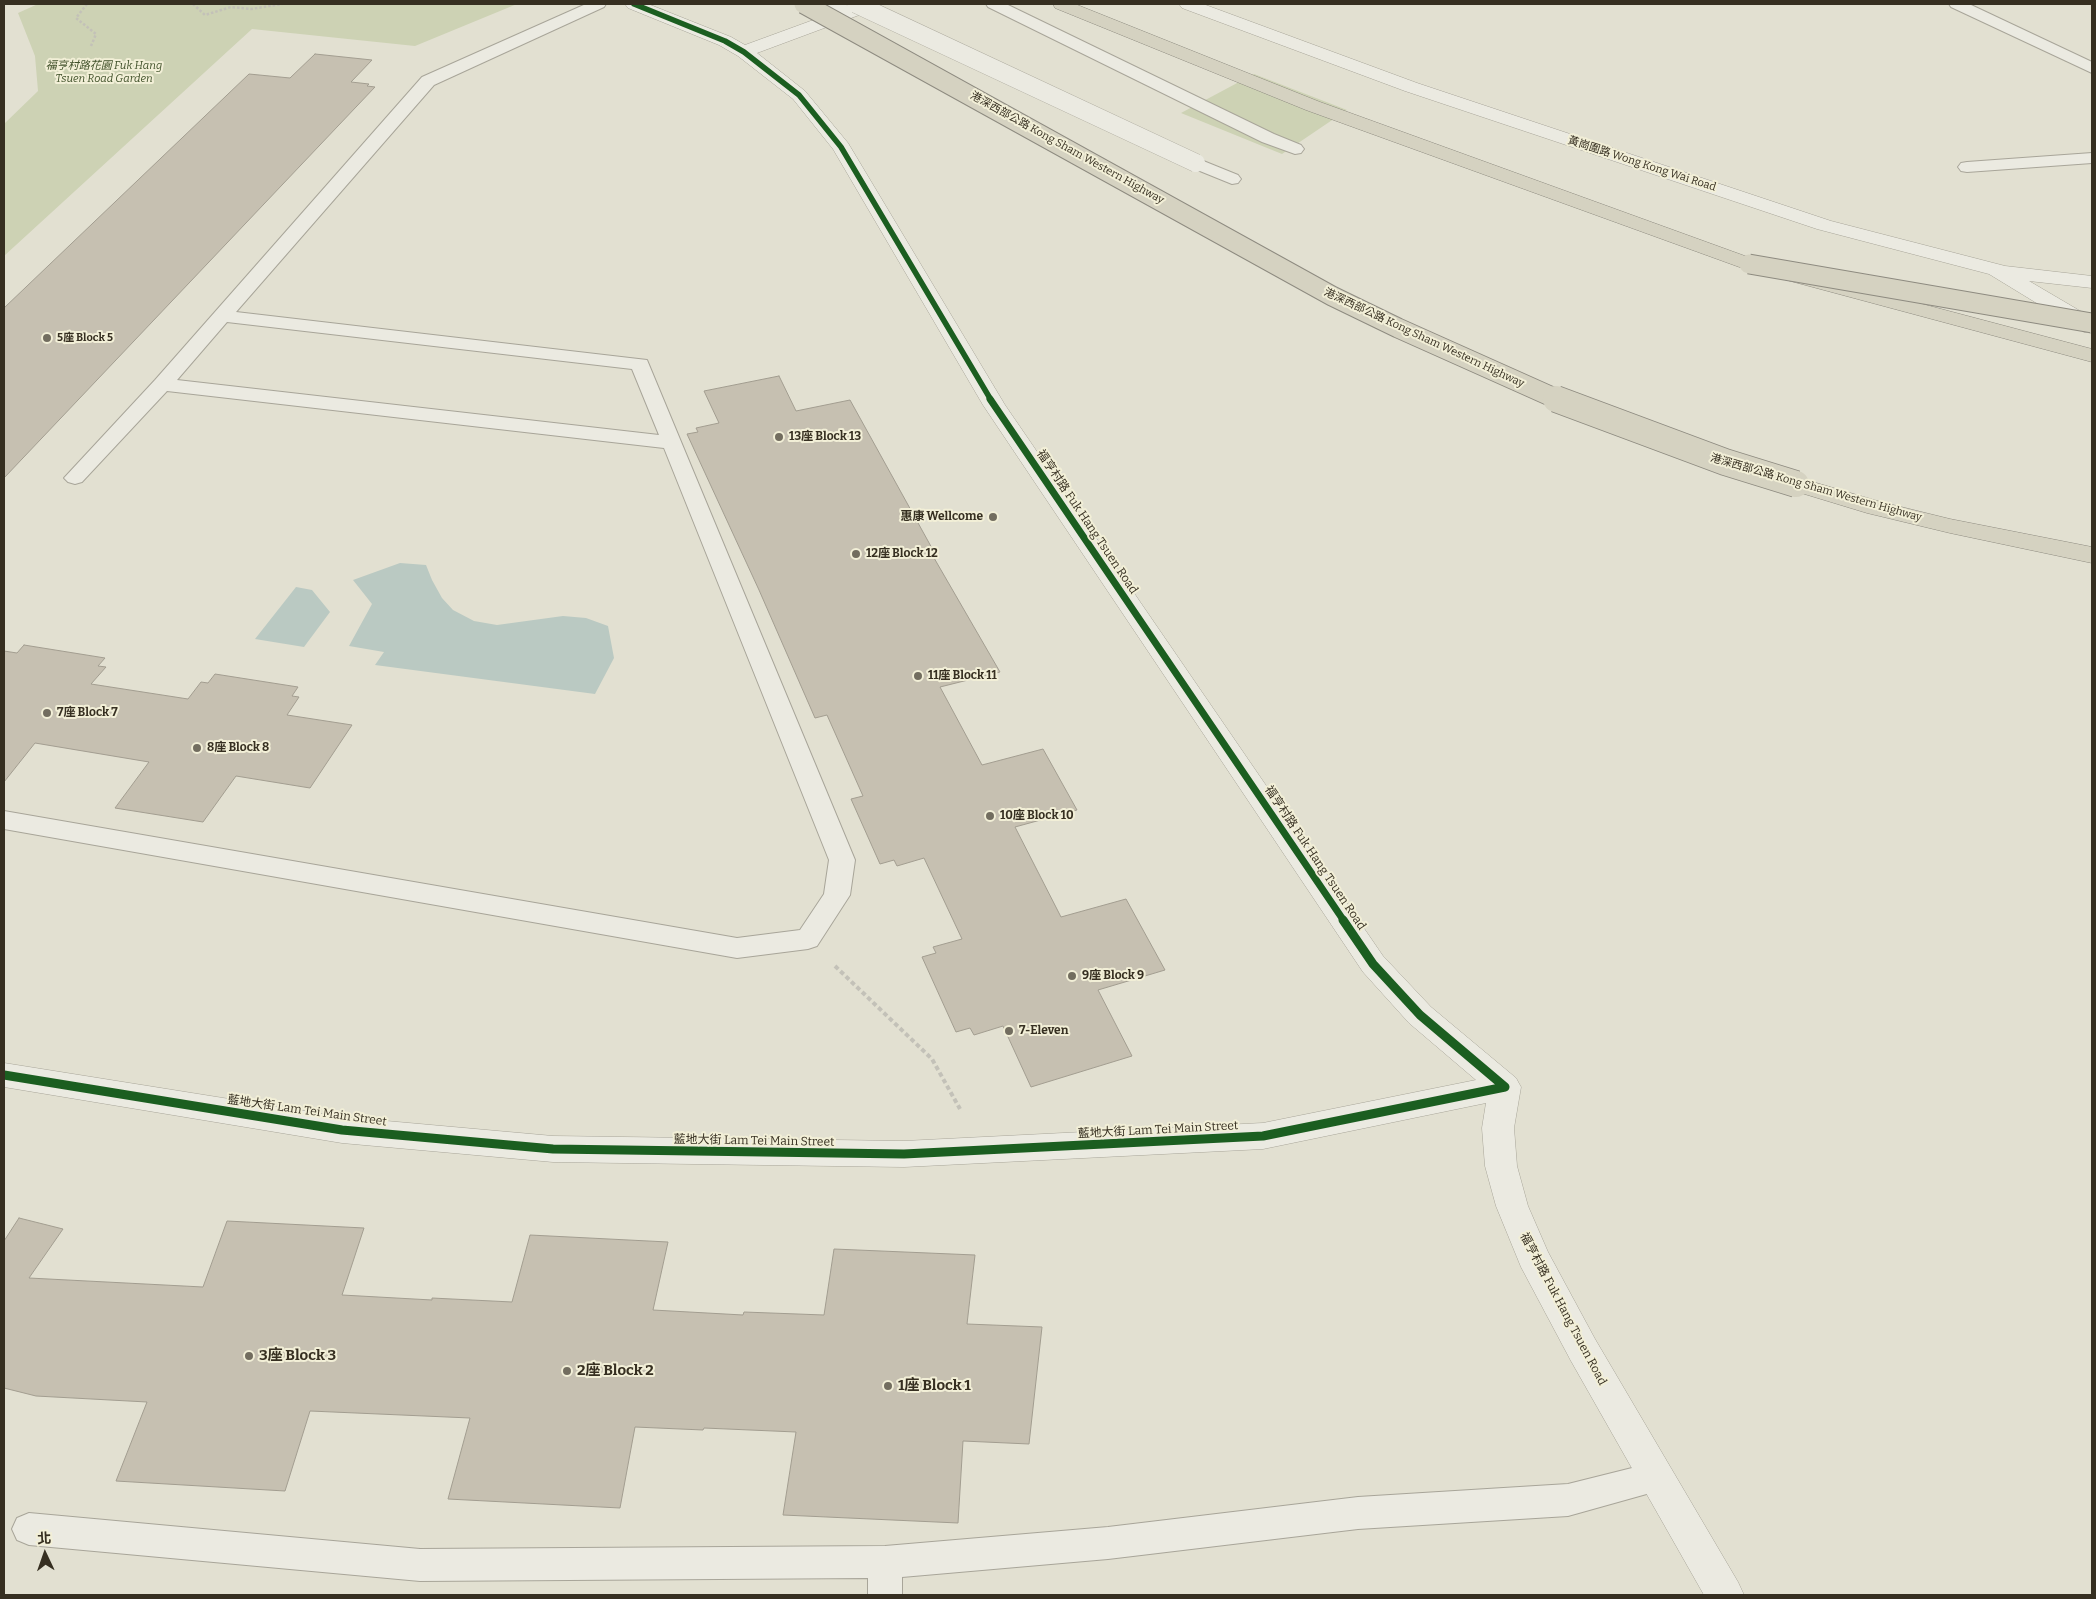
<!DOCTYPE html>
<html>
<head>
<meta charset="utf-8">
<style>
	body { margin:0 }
	#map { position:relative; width:2096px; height:1599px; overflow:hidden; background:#e2e0d1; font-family:Bitter,"Noto Sans TC",serif }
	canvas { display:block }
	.frame { position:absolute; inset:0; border:5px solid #362f21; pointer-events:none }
	.north { position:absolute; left:20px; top:1529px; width:50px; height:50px; -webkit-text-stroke:4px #f2efd7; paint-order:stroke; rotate:357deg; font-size:14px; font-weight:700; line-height:20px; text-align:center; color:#362f21 }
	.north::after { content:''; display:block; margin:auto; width:18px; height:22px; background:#362f21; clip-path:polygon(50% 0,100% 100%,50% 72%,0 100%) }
</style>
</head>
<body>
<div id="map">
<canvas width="2096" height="1599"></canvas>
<div class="frame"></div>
<div class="north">北</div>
</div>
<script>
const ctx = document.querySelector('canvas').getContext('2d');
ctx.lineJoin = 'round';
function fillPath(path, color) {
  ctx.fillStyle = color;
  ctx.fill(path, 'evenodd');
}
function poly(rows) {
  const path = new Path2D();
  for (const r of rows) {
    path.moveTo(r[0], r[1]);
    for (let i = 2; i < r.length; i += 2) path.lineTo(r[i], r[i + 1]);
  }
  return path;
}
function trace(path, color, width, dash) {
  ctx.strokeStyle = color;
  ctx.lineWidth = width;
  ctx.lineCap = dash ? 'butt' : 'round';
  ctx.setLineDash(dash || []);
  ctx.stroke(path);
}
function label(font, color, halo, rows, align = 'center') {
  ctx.font = font + ' Bitter,"Noto Sans TC",serif';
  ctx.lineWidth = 4;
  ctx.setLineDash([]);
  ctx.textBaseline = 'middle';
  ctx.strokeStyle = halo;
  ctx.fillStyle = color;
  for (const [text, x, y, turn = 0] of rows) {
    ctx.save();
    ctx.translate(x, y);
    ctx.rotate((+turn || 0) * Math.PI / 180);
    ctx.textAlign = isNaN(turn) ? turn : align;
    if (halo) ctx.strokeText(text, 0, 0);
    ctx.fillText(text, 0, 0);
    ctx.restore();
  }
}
fillPath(poly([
	[38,4,517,4,415,46,252,29,4,256,4,124,38,91,35,56,18,13],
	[1254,74,1347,110,1282,154,1181,113]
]), '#cdd2b4');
fillPath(poly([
	[400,563,426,565,432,580,442,598,453,610,474,621,497,625,563,616,586,618,608,626,614,658,595,694,375,665,384,652,349,646,372,604,353,580],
	[296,587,312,590,330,612,304,647,255,639]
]), '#bac9c2');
const building = poly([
	[315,54,372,60,351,82,369,84,367,86,375,87,4,478,4,308,249,74,290,78,315,54],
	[779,376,796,411,850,400,933,550,930,551,1000,672,940,687,982,765,1043,749,1077,810,1015,827,1061,917,1126,899,1165,970,1098,990,1132,1056,1031,1087,1003,1026,974,1035,970,1028,956,1032,922,957,936,953,933,947,962,939,924,858,897,866,894,860,880,864,851,799,863,796,827,715,815,718,759,590,687,434,698,432,696,428,719,423,704,391,779,376],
	[24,645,105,658,98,666,106,667,91,684,188,699,201,682,208,683,215,674,298,687,292,696,299,697,287,715,352,725,310,788,236,776,203,822,115,808,149,762,35,743,4,782,4,651,17,653,24,645],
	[19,1218,63,1229,29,1278,203,1287,227,1221,364,1228,342,1295,432,1300,432,1298,512,1302,530,1235,668,1242,653,1310,743,1315,744,1312,824,1315,834,1249,975,1255,967,1324,1042,1327,1029,1444,963,1441,958,1523,783,1515,796,1432,704,1428,703,1430,635,1427,620,1508,448,1499,470,1418,310,1411,285,1491,116,1481,147,1402,36,1396,4,1388,4,1241,19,1218]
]);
fillPath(building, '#c6c0b1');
trace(building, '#a29d90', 1);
const lane = poly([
	[586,4,606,4,604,7,434,85,236,312,647,360,855,860,850,895,817,946,808,949,737,958,4,829,4,811,737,938,800,930,824,894,829,860,664,448,167,391,82,482,75,484,68,482,64,478,155,380,422,77,586,4],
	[227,322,632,369,659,435,177,380,227,322],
	[826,4,845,4,857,12,855,15,849,17,843,15,828,7,826,4],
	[986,4,1006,4,1274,134,1301,145,1304,149,1301,153,1295,154,1262,142,988,7,986,4],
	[1949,4,1969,4,2092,62,2092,73,1951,7,1949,4],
	[2092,153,2092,163,1967,172,1961,171,1958,167,1961,163,1967,162,2092,153],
	[1196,158,1238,175,1241,179,1238,183,1232,184,1190,167,1187,163,1190,159,1196,158],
	[1656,1462,1668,1466,1672,1477,1668,1488,1568,1516,1358,1529,1108,1559,902,1577,902,1595,868,1595,868,1578,420,1581,29,1545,17,1540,12,1529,17,1518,29,1513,420,1549,885,1546,1108,1527,1358,1497,1568,1484,1656,1462]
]);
const street = poly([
	[625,4,648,4,731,37,745,45,857,4,880,4,878,8,757,53,805,91,848,143,1005,405,1383,956,1431,1007,1516,1078,1521,1087,1514,1128,1517,1166,1528,1206,1548,1252,1595,1339,1738,1582,1744,1595,1704,1595,1571,1361,1521,1267,1496,1206,1485,1166,1482,1128,1486,1103,1263,1149,904,1167,553,1162,342,1143,4,1087,4,1063,342,1117,553,1136,904,1141,1263,1123,1476,1080,1409,1023,1363,972,983,405,833,149,793,99,738,56,719,45,628,8,625,4],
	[1179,4,1203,4,1417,83,1831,221,2005,266,2092,276,2092,288,2029,281,2092,318,2092,333,2084,332,1989,274,1817,229,1405,91,1182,8,1179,4]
]);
const highway = poly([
	[1053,4,1075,4,1320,102,1756,260,2092,349,2092,362,1742,268,1306,110,1055,8,1053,4],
	[1796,477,1881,502,1950,519,2092,547,2092,563,1950,533,1867,513,1788,489,1784,484,1788,479,1796,477]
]);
trace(lane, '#a8a599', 2);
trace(street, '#a8a599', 1);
trace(highway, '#8e8b80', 1);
trace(poly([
	[87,4,76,18,96,34,91,46],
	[193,4,205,15,231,7,251,9,282,4]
]), '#c3c1b8', 2.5, [2.5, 2]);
trace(poly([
	[835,966,932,1059,960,1109]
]), '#c3c1b8', 4, [4.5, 3]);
fillPath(lane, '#ebeae1');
fillPath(street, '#ebeae1');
fillPath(highway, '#d5d2c1');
const laneBridge = poly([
	[856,4,1196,163]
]);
const highwayBridgeFar1 = poly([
	[804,4,1332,296,1398,328,1559,400],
	[1749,264,2092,323]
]);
const highwayBridge = poly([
	[1556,399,1725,462,1796,484]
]);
trace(laneBridge, '#a8a599', 19, []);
trace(highwayBridgeFar1, '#8e8b80', 21, []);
trace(highwayBridge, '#8e8b80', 28, []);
trace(laneBridge, '#ebeae1', 18);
trace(highwayBridgeFar1, '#d5d2c1', 19);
trace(highwayBridge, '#d5d2c1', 26);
trace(poly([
	[634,4,725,41,744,52,799,95,841,147,991,400]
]), '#1b5e20', 5.5);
trace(poly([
	[990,399,1344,921]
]), '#1b5e20', 7);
trace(poly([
	[1343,920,1373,964,1420,1015,1505,1087],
	[4,1075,342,1130,553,1149,904,1154,1263,1136,1505,1087]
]), '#1b5e20', 9);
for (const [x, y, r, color] of [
	[47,338,5,"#726d5f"],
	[779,437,5,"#726d5f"],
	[993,517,5,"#726d5f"],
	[856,554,5,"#726d5f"],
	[918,676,5,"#726d5f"],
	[47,713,5,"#726d5f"],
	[197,748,5,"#726d5f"],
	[990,816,5,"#726d5f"],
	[1072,976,5,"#726d5f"],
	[1009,1031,5,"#726d5f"],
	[249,1356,5,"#726d5f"],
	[567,1371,5,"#726d5f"],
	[888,1386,5,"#726d5f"]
]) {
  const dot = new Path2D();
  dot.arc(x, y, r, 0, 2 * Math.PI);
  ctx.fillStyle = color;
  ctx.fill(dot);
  trace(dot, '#f2efd7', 2);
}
label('italic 11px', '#40512a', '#f2efd7', [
	["福亨村路花園 Fuk Hang",104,66],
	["Tsuen Road Garden",104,79]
]);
label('11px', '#362f21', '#f2efd7', [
	["港深西部公路 Kong Sham Western Highway",1067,148,29],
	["黃崗圍路 Wong Kong Wai Road",1642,164,18],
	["港深西部公路 Kong Sham Western Highway",1424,338,25],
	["港深西部公路 Kong Sham Western Highway",1816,488,16]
]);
label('bold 11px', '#362f21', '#f2efd7', [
	["5座 Block 5",57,338]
], 'left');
label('bold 12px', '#362f21', '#f2efd7', [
	["13座 Block 13",789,437],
	["惠康 Wellcome",983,517,"right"],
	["12座 Block 12",866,554],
	["11座 Block 11",928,676],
	["7座 Block 7",57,713],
	["8座 Block 8",207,748],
	["10座 Block 10",1000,816],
	["9座 Block 9",1082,976],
	["7-Eleven",1019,1031]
], 'left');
label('12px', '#362f21', '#f2efd7', [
	["福亨村路 Fuk Hang Tsuen Road",1087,522,56],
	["福亨村路 Fuk Hang Tsuen Road",1315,858,56],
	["藍地大街 Lam Tei Main Street",307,1111,8],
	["藍地大街 Lam Tei Main Street",1158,1130,-3],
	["藍地大街 Lam Tei Main Street",754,1141,1],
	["福亨村路 Fuk Hang Tsuen Road",1563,1309,62]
]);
label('bold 15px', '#362f21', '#f2efd7', [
	["3座 Block 3",259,1356],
	["2座 Block 2",577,1371],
	["1座 Block 1",898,1386]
], 'left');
</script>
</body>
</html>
